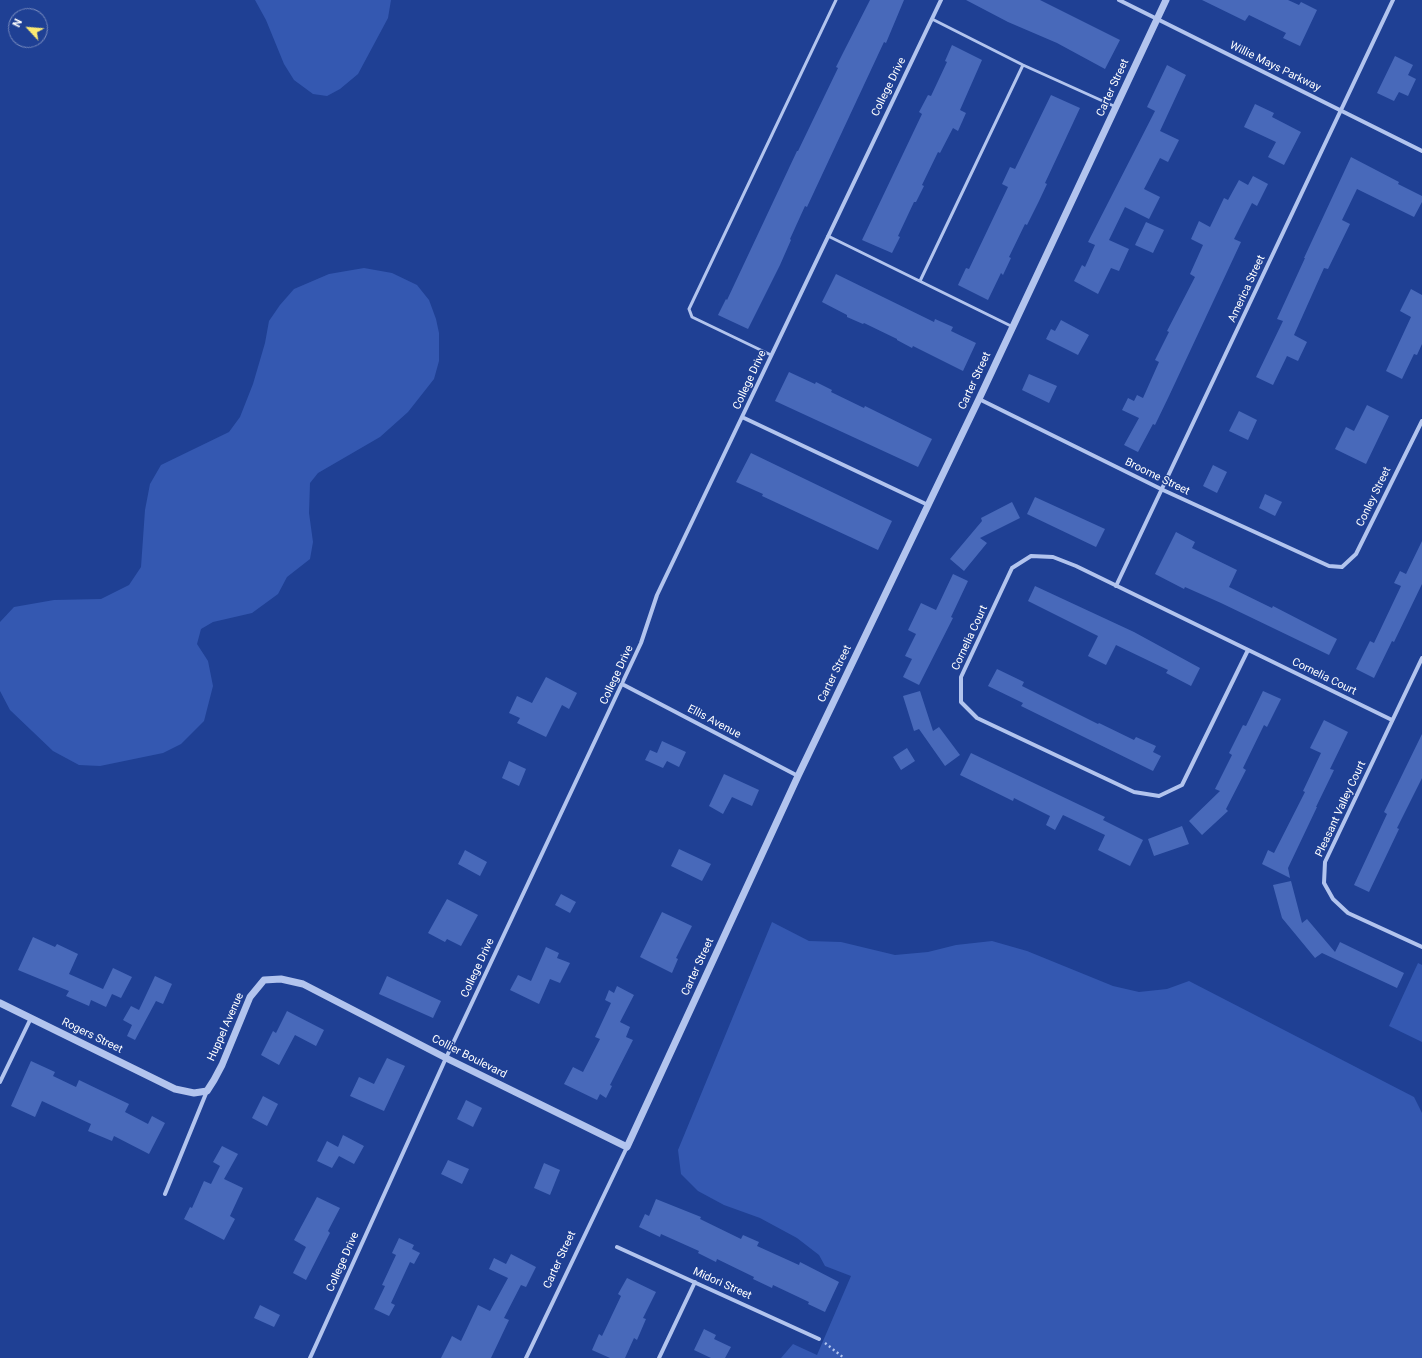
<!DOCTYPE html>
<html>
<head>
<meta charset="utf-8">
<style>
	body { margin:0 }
	#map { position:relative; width:1422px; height:1358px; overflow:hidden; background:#1f4094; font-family:Roboto,sans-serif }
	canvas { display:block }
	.north { position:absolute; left:8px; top:8px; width:40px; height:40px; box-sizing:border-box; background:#1f4094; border:1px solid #798cbf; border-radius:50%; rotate:296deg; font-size:11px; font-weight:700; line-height:16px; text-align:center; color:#fff }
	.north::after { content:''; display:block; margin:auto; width:14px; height:18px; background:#fcea72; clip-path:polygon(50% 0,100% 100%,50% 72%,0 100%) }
</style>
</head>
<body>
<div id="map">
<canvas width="1422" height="1358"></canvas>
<div class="north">N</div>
</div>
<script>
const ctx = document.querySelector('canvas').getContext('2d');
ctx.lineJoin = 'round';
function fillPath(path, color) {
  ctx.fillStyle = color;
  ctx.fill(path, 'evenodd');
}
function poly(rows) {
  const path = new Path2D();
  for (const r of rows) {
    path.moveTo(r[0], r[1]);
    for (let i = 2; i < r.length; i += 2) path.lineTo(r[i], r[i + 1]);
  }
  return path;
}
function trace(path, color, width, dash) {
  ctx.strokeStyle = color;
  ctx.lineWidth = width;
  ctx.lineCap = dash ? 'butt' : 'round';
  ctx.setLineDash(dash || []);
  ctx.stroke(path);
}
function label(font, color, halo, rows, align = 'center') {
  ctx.font = font + ' Roboto,sans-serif';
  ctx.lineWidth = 3;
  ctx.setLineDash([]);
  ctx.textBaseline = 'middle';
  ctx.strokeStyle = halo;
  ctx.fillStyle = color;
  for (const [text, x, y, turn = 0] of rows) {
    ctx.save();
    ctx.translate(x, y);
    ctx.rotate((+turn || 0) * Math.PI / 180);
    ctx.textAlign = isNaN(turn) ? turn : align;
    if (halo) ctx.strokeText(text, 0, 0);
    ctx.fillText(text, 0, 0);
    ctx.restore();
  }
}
fillPath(poly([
	[255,0,391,0,388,18,358,74,340,89,327,96,313,94,294,80,284,64,266,20],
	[364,268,392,273,417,285,429,300,436,319,439,333,439,361,434,379,408,412,380,437,318,473,310,483,309,513,313,542,310,559,287,577,278,594,252,613,213,622,201,629,197,644,208,661,213,686,204,721,181,744,163,753,100,766,79,765,53,751,10,710,0,691,0,622,14,607,54,600,101,599,129,585,141,567,145,510,150,484,161,465,229,432,240,417,253,384,265,343,269,321,280,305,294,289,329,274],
	[772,922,809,941,841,942,895,955,928,952,956,945,992,941,1027,951,1113,986,1139,992,1167,989,1189,981,1414,1097,1422,1113,1422,1358,781,1358,793,1344,817,1355,851,1276,825,1266,819,1255,797,1238,760,1218,724,1205,698,1191,681,1174,678,1150],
	[1418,963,1422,965,1422,1042,1389,1026]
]), '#3458b1');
fillPath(poly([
	[870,0,904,0,886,43,884,42,807,207,805,206,790,239,791,240,780,265,748,329,718,315,726,299,727,300,797,151,798,151,838,68,836,67,844,51],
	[966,0,1040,0,1120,40,1105,69,1057,43,1008,22],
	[1202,0,1288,0,1299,5,1301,2,1317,10,1300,46,1283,38,1286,33,1249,15,1245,21],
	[952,45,982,60,960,110,966,113,958,131,953,128,940,153,938,152,922,185,924,186,916,202,914,202,898,236,900,237,892,253,862,240,922,114,919,112,928,95,931,96,947,62,945,61],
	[1395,56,1413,65,1408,75,1416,79,1408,96,1399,92,1394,101,1377,93],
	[1167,65,1186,75,1160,131,1179,140,1168,162,1160,158,1144,189,1160,197,1149,219,1125,207,1109,240,1129,249,1119,271,1111,268,1098,294,1074,281,1082,265,1085,267,1095,245,1088,242,1155,111,1147,107],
	[1051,95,1080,108,1045,183,1047,184,1039,201,1027,225,1025,224,1009,257,1011,258,1003,275,1001,273,988,300,958,285,966,268,969,269,1008,187,1002,184,1010,167,1015,169],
	[1255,104,1274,113,1272,117,1301,132,1284,165,1268,157,1276,142,1244,127],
	[1351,157,1399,182,1398,184,1422,196,1422,202,1414,217,1357,189,1342,220,1350,224,1328,269,1324,268,1294,335,1307,342,1298,361,1287,356,1273,385,1256,377,1283,321,1277,319,1305,258,1304,258],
	[1253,176,1268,184,1257,206,1252,203,1234,239,1241,242,1169,396,1155,425,1153,424,1138,452,1124,445,1139,418,1122,410,1128,398,1134,401,1137,395,1143,398,1159,362,1155,360,1169,332,1167,331,1195,277,1190,274,1203,245,1191,239,1199,221,1210,227,1224,198,1228,200,1239,180,1248,185],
	[1146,222,1164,230,1153,253,1135,245],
	[836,274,934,322,935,319,953,327,951,331,976,343,963,371,913,346,912,348,897,340,897,339,864,323,863,324,847,317,847,315,822,302],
	[1411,289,1422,295,1422,344,1417,355,1414,354,1402,379,1386,371,1411,317,1400,311],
	[1061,320,1089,335,1078,355,1046,339,1051,329,1055,331],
	[789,372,815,384,816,382,832,390,831,392,864,408,865,406,932,439,918,467,775,401],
	[1029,374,1057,386,1049,403,1022,390],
	[1367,405,1389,416,1366,464,1335,449,1346,427,1354,431],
	[1239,411,1257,420,1248,440,1229,431],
	[751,453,892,521,878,550,762,496,763,494,736,482],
	[1213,465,1227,472,1217,493,1203,486],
	[1265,494,1282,502,1275,516,1259,508],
	[1035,497,1105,529,1096,547,1027,514],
	[1012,502,1020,518,980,538,987,543,964,571,950,559,982,521,981,518],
	[1176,532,1195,542,1192,548,1237,570,1229,587,1272,608,1273,606,1337,639,1329,655,1221,603,1185,587,1184,589,1155,574],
	[1422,541,1422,584,1394,642,1392,641,1374,678,1356,669,1370,641,1374,643,1401,586,1394,583,1400,571,1406,574],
	[953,574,968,581,951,617,953,618,919,685,903,677,912,659,905,656,916,634,908,630,921,603,936,610],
	[1035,586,1134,632,1200,668,1191,686,1166,673,1168,670,1116,645,1106,665,1088,656,1098,636,1028,601],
	[997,669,1024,682,1022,686,1098,724,1099,723,1134,740,1136,737,1156,746,1153,752,1161,756,1153,771,1021,706,1023,703,988,686],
	[546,677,577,693,569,709,562,705,546,737,517,723,520,718,509,713,517,696,532,703],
	[920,691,933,731,939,727,960,755,945,766,919,729,914,731,903,696],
	[1263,691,1281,699,1267,727,1264,725,1243,768,1246,770,1226,809,1228,811,1202,835,1189,821,1220,791,1215,789,1232,755,1229,753,1243,725,1246,726],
	[1324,720,1348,732,1330,769,1334,770,1316,807,1317,807,1288,868,1290,878,1262,864,1268,850,1274,853,1305,792,1303,791,1321,753,1310,748],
	[1422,734,1422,778,1397,828,1399,829,1369,892,1354,885,1387,814,1384,812],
	[662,741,686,752,679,767,667,761,663,768,645,760,650,750,657,753],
	[907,748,915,761,901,770,893,757],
	[971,753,1105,817,1103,820,1143,840,1130,866,1098,850,1105,835,1063,815,1055,830,1046,825,1050,816,1014,798,1013,801,960,775],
	[509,761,526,769,519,786,502,778],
	[724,774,759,790,752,806,732,797,723,814,709,806],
	[1182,826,1189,844,1154,856,1148,839],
	[679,849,711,864,702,881,671,866],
	[465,850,487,862,480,876,458,864],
	[1291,881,1302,923,1307,919,1335,952,1340,942,1404,973,1397,988,1322,953,1315,958,1282,918,1273,885],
	[561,894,576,902,570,913,555,905],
	[447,899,478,915,461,946,447,939,445,942,428,933],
	[662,912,692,926,676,958,678,959,672,973,640,957],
	[33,937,55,947,57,944,78,954,69,974,103,989,113,968,132,977,121,998,112,994,106,1007,91,1000,89,1006,66,996,69,991,18,970],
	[546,947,559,953,557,958,570,963,560,983,550,979,539,1004,510,990,518,975,531,981],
	[155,976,172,984,163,1004,156,1001,135,1040,127,1036,132,1025,123,1020,131,1006,139,1010],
	[387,976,441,1001,433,1018,379,994],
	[617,986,634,995,620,1022,630,1027,626,1037,633,1040,610,1085,612,1086,606,1098,600,1094,597,1100,564,1084,573,1067,583,1072,600,1039,595,1037,611,1003,605,1000,609,990,614,993],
	[287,1011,324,1030,316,1046,295,1035,279,1065,261,1055,273,1031,276,1033],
	[387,1058,405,1066,384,1111,350,1096,359,1077,374,1084],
	[31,1061,55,1072,53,1076,76,1087,79,1080,129,1104,125,1112,148,1124,152,1116,165,1123,149,1154,114,1136,112,1141,88,1131,91,1124,42,1101,35,1117,11,1106],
	[263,1096,278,1104,267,1126,252,1118],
	[466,1100,482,1108,473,1127,457,1119],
	[343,1135,364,1146,354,1164,339,1156,332,1168,317,1161,327,1141,338,1147],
	[222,1146,238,1154,224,1179,243,1188,230,1216,235,1219,224,1240,184,1219,190,1207,192,1208,204,1181,211,1184,220,1166,213,1162],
	[448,1160,469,1169,462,1184,441,1174],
	[544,1163,560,1170,550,1195,534,1188],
	[317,1197,340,1208,328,1231,330,1233,306,1280,293,1273,306,1247,294,1240],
	[656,1199,701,1217,700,1219,741,1239,743,1235,759,1242,757,1246,799,1265,800,1262,839,1282,825,1312,808,1304,809,1302,773,1285,772,1288,753,1279,754,1277,717,1259,716,1262,698,1253,699,1251,661,1234,660,1237,639,1227,645,1214,649,1216],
	[399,1238,414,1245,412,1249,420,1253,414,1264,410,1262,391,1303,395,1305,389,1316,374,1309,385,1286,382,1285,396,1255,392,1253],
	[511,1254,536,1267,526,1287,521,1285,504,1318,509,1320,491,1358,441,1358,452,1336,461,1341,478,1305,490,1311,508,1278,489,1269,494,1258,506,1264],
	[627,1278,656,1292,643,1318,646,1319,637,1340,634,1338,625,1358,610,1358,592,1350,599,1334,602,1336,621,1296,618,1294],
	[260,1305,280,1315,274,1327,254,1318],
	[704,1329,716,1335,714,1339,731,1347,725,1358,711,1358,694,1350]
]), '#4869ba');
trace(poly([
	[825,1343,844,1358]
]), '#b2c4ee', 2.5, [2, 3]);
trace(poly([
	[932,19,1023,65,1116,107],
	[828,236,1013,327],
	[920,281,1023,65],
	[771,355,692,317,689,309,836,0]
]), '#b2c4ee', 3);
trace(poly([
	[1119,0,1422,151],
	[979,399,1163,490,1329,566,1342,567,1356,554,1422,421],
	[742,417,928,505],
	[1116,586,1393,0],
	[1248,650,1182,785,1159,796,1134,792,977,718,961,702,961,677,1012,568,1031,556,1053,557,1076,566,1392,720],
	[1422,658,1325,862,1324,883,1333,899,1348,913,1422,947],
	[622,684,798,776],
	[0,1082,31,1018],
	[165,1194,207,1091],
	[617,1247,819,1339],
	[310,1358,446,1058,641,643,657,595,941,0],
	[526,1358,627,1147],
	[659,1358,695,1282]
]), '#b2c4ee', 4);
trace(poly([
	[0,1003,175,1089,194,1093,207,1091,214,1080,222,1065,250,997,264,980,281,979,303,984,446,1058,627,1147,798,776,979,399,1166,0]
]), '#b2c4ee', 7);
label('11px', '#fff', '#1f4094', [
	["Willie Mays Parkway",1275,67,26],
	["College Drive",889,87,-64],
	["Carter Street",1113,88,-65],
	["America Street",1247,289,-65],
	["College Drive",750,380,-65],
	["Carter Street",975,381,-65],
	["Broome Street",1157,477,26],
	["Conley Street",1374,497,-64],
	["Cornelia Court",970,638,-65],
	["Carter Street",835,674,-64],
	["College Drive",617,675,-65],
	["Cornelia Court",1324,677,26],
	["Ellis Avenue",714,722,28],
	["Pleasant Valley Court",1341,809,-65],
	["Carter Street",698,967,-65],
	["College Drive",478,968,-65],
	["Huppel Avenue",226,1027,-66],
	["Rogers Street",92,1036,26],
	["Collier Boulevard",469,1057,27],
	["Carter Street",560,1260,-65],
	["College Drive",343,1262,-66],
	["Midori Street",722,1284,24]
]);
</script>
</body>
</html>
